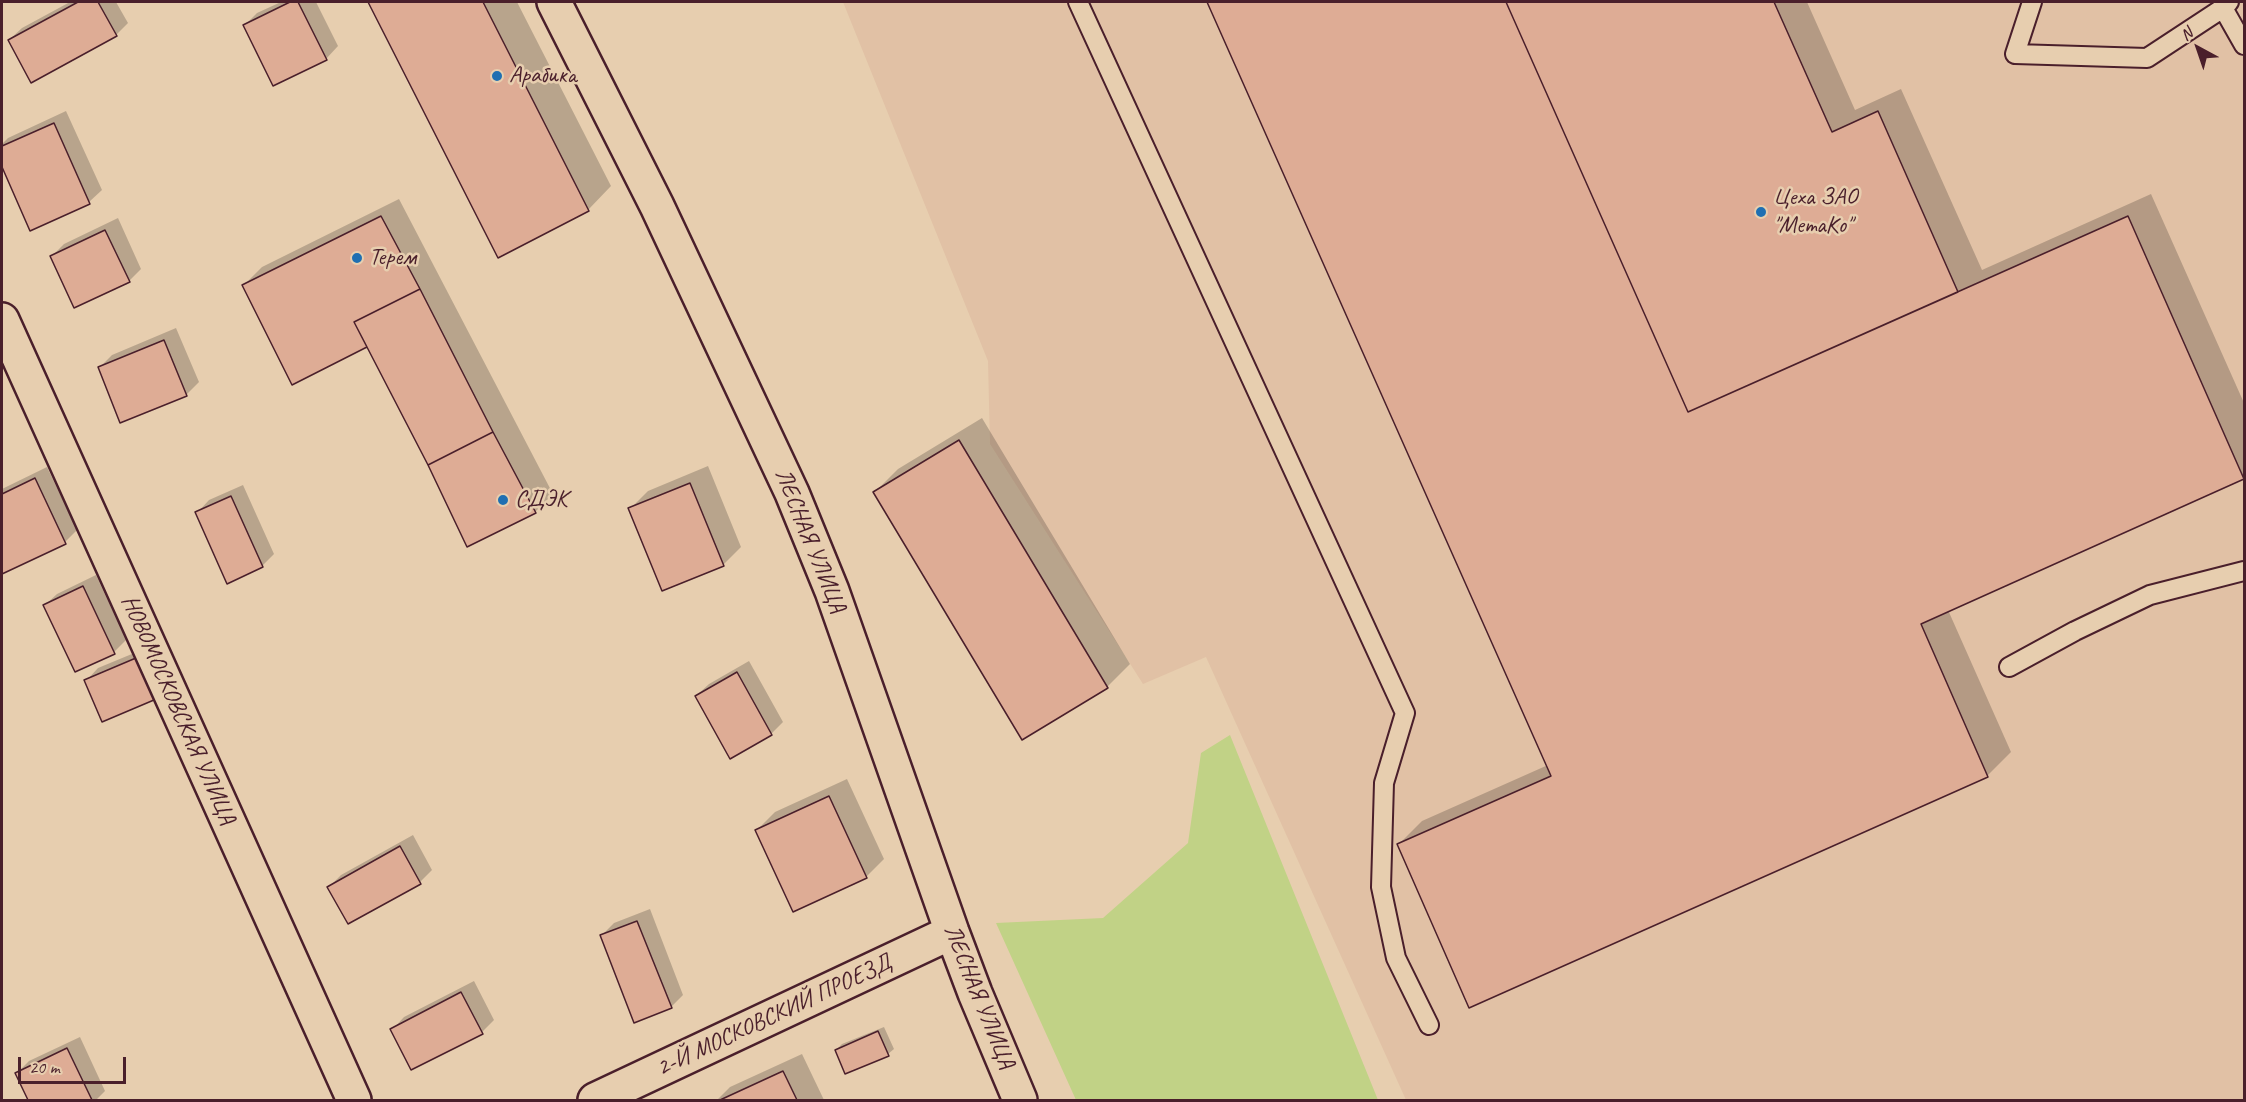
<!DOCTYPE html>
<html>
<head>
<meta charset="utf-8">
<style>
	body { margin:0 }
	#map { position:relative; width:2246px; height:1102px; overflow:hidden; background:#e7ceaf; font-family:Caveat,sans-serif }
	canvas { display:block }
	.frame { position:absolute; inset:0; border:3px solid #4a1f2b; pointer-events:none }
	.north { position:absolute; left:2168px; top:18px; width:60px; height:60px; -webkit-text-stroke:4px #e7ceaf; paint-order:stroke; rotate:320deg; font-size:16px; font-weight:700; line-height:24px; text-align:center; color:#4a1f2b }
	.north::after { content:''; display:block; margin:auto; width:21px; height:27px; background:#4a1f2b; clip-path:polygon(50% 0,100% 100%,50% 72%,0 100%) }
	.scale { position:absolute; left:18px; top:1057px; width:108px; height:27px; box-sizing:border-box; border:3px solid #4a1f2b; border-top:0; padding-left:8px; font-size:18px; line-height:21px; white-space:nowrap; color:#4a1f2b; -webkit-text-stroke:4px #e7ceaf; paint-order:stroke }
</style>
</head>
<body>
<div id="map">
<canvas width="2246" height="1102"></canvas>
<div class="frame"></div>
<div class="north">N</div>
<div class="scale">20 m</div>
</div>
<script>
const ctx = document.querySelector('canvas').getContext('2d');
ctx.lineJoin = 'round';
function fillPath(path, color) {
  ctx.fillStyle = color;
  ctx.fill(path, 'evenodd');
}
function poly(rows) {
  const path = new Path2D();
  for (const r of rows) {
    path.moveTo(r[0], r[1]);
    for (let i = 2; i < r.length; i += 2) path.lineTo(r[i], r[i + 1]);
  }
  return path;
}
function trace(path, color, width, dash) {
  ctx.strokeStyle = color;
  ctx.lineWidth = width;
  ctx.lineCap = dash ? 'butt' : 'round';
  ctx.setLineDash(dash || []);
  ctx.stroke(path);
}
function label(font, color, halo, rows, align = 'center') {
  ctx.font = font + ' Caveat,sans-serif';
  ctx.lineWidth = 5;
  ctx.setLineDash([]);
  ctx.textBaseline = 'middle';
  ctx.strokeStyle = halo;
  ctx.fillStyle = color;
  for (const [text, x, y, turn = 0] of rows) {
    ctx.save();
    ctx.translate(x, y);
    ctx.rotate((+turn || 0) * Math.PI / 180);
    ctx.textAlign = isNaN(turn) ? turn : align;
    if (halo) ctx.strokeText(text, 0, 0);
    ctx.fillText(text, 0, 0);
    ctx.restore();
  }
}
fillPath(poly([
	[843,2,2244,2,2244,1100,1406,1100,1206,657,1143,684,990,444,988,361]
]), '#e1c1a5');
fillPath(poly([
	[1230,735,1378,1100,1076,1100,996,923,1103,918,1188,843,1201,753]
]), '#c1d286');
fillPath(poly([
	[70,2,116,2,128,23,116,35,9,40,22,28],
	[281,2,316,2,338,46,326,59,245,25,257,13],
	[369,2,517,2,611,186,588,210,498,256],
	[1209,2,1807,2,1855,110,1901,89,1982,270,2151,194,2244,403,2244,478,1948,610,2011,752,1988,775,1470,1006,1399,844,1422,821,1548,765],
	[66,111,102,190,89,202,31,229,2,163,2,144,8,138],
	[399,199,553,494,535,512,468,545,368,345,244,285,262,267],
	[118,218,141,269,129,281,52,256,64,244],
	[176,328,199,382,186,395,100,367,112,355],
	[982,418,1130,664,1107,687,875,492,898,469],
	[708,466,741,547,723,565,630,509,648,491],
	[47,467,77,530,65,542,2,572,2,489],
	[243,485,274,554,262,566,197,513,209,500],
	[96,575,126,640,114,652,44,606,57,594],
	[156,644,172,683,86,681,98,668],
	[749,661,783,722,771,734,696,696,709,684],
	[847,779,884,859,866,877,757,830,775,812],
	[413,835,432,870,420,882,349,922,329,887,341,875],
	[650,909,683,995,671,1007,602,935,614,923],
	[474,981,494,1020,482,1032,392,1030,404,1017],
	[884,1027,894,1049,888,1054,836,1050,842,1044],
	[80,1037,105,1091,96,1100,30,1100,17,1073,29,1061],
	[802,1054,824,1100,717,1100,730,1087]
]), '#0003');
const building = poly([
	[78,2,98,2,117,36,31,83,8,40,78,2],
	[290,2,298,2,327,60,273,86,243,25,290,2],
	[368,2,483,2,589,211,498,258,368,2],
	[1207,2,1506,2,1688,412,2128,216,2244,479,1921,624,1988,777,1469,1008,1397,844,1551,776,1207,2],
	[1506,2,1774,2,1832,132,1878,111,1958,292,1688,412,1506,2],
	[54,123,90,204,30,231,2,167,2,146,54,123],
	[381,216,420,289,354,322,367,347,292,385,242,285,381,216],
	[105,230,130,282,74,308,50,256,105,230],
	[420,289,493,432,428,465,354,322,420,289],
	[164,340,187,396,120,423,98,367,164,340],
	[493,432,536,513,467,547,428,465,493,432],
	[959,440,1108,688,1022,740,873,492,959,440],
	[35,478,66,544,2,574,2,494,35,478],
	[690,483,724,566,662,591,628,508,690,483],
	[231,496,263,567,227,584,195,512,231,496],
	[83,586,115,654,75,672,43,605,83,586],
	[143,655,161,697,102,722,84,680,143,655],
	[737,672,772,735,730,759,695,696,737,672],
	[829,796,867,878,793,912,755,830,829,796],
	[400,846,421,884,348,924,327,887,400,846],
	[637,921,672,1008,634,1023,600,935,637,921],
	[461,992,483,1034,411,1070,390,1029,461,992],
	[878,1031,889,1056,845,1074,835,1050,878,1031],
	[67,1048,92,1100,28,1100,15,1073,67,1048],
	[783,1071,797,1100,720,1100,783,1071]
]);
fillPath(building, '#deac95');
trace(building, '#4a1f2b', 1.5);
const lane = poly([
	[1078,2,1405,713,1384,783,1381,887,1396,958,1429,1025],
	[2032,2,2015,54,2147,58,2223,8,2229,2],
	[2223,8,2244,45],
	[2009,667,2075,631,2150,595,2244,571]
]);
const street = poly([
	[554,2,657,206,792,493,832,591,952,932,975,993,1020,1100],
	[2,320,354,1100],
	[595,1100,952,932]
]);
trace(lane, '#4a1f2b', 22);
trace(street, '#4a1f2b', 38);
trace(lane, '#e7ceaf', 18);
trace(street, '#e7ceaf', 33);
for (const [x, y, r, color] of [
	[497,76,6,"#1f6fb2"],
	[1761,212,6,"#1f6fb2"],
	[357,258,6,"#1f6fb2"],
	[503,500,6,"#1f6fb2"]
]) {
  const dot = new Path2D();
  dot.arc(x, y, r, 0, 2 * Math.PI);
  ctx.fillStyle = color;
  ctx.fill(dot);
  trace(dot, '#e7ceaf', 2);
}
label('24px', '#4a1f2b', '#e7ceaf', [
	["Арабика",509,76],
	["Цеха ЗАО",1773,198],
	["\"МетаКо\"",1773,226],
	["Терем",369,258],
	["СДЭК",515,500]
], 'left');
label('24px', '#4a1f2b', '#e7ceaf', [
	["ЛЕСНАЯ УЛИЦА",810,541,68],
	["НОВОМОСКОВСКАЯ УЛИЦА",178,710,66],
	["ЛЕСНАЯ УЛИЦА",979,997,68],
	["2-Й МОСКОВСКИЙ ПРОЕЗД",774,1016,-25]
]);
</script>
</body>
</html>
